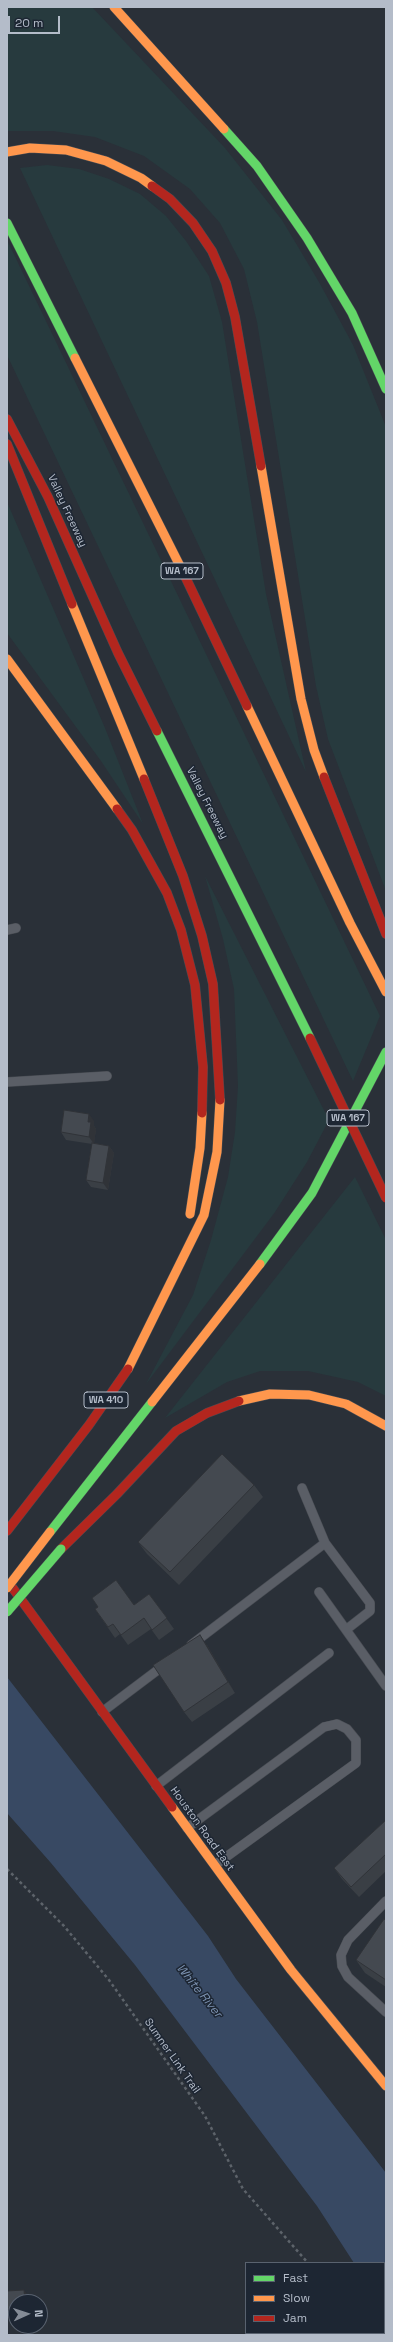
<!DOCTYPE html>
<html>
<head>
<meta charset="utf-8">
<style>
	body { margin:0 }
	#map { position:relative; width:393px; height:2342px; overflow:hidden; background:#2a3038; font-family:"Space Grotesk",sans-serif }
	canvas { display:block }
	.frame { position:absolute; inset:0; border:8px solid #b4bcc9; pointer-events:none }
	.legend { position:absolute; left:245px; top:2262px; width:140px; height:72px; box-sizing:border-box; background:#1d2633; border:1px solid #59626f; margin:0; padding:5px 7px; list-style:none; font-size:12px; color:#b4bcc9 }
	.legend li { display:flex; align-items:center; gap:8px; height:20px }
	.legend b { width:20px; border:1px solid #59626f }
	.north { position:absolute; left:8px; top:2294px; width:40px; height:40px; box-sizing:border-box; background:#1d2633; border:1px solid #59626f; border-radius:50%; rotate:87deg; font-size:11px; font-weight:700; line-height:16px; text-align:center; color:#b4bcc9 }
	.north::after { content:''; display:block; margin:auto; width:14px; height:18px; background:#848b96; clip-path:polygon(50% 0,100% 100%,50% 72%,0 100%) }
	.scale { position:absolute; left:8px; top:16px; width:52px; height:18px; box-sizing:border-box; border:2px solid #b4bcc9; border-top:0; padding-left:5px; font-size:12px; line-height:14px; white-space:nowrap; color:#b4bcc9; -webkit-text-stroke:3px #1d2633; paint-order:stroke }
</style>
</head>
<body>
<div id="map">
<canvas width="393" height="2342"></canvas>
<div class="frame"></div>
<ul class="legend">
<li><b style="height:5px;background:#63d668"></b>Fast</li>
<li><b style="height:5px;background:#ff974d"></b>Slow</li>
<li><b style="height:5px;background:#b3261e"></b>Jam</li>
</ul>
<div class="north">N</div>
<div class="scale">20 m</div>
</div>
<script>
const ctx = document.querySelector('canvas').getContext('2d');
ctx.lineJoin = 'round';
function fillPath(path, color) {
  ctx.fillStyle = color;
  ctx.fill(path, 'evenodd');
}
function poly(rows) {
  const path = new Path2D();
  for (const r of rows) {
    path.moveTo(r[0], r[1]);
    for (let i = 2; i < r.length; i += 2) path.lineTo(r[i], r[i + 1]);
  }
  return path;
}
function trace(path, color, width, dash) {
  ctx.strokeStyle = color;
  ctx.lineWidth = width;
  ctx.lineCap = dash ? 'butt' : 'round';
  ctx.setLineDash(dash || []);
  ctx.stroke(path);
}
function label(font, color, halo, rows, align = 'center') {
  ctx.font = font + ' "Space Grotesk",sans-serif';
  ctx.lineWidth = 3;
  ctx.setLineDash([]);
  ctx.textBaseline = 'middle';
  ctx.strokeStyle = halo;
  ctx.fillStyle = color;
  for (const [text, x, y, turn = 0] of rows) {
    ctx.save();
    ctx.translate(x, y);
    ctx.rotate((+turn || 0) * Math.PI / 180);
    ctx.textAlign = isNaN(turn) ? turn : align;
    if (halo) ctx.strokeText(text, 0, 0);
    ctx.fillText(text, 0, 0);
    ctx.restore();
  }
}
fillPath(poly([
	[7,7,92,7,225,148,282,220,319,282,353,345,386,427,386,891,328,739,316,686,257,322,244,269,220,223,190,189,144,156,95,137,53,131,7,131],
	[47,165,79,169,109,179,140,194,166,216,186,241,209,276,222,322,266,594,306,772,20,168],
	[7,240,380,1016,353,1081,7,355],
	[7,502,105,728,143,824,101,761,7,633],
	[205,876,329,1120,307,1162,275,1212,146,1384,193,1295,211,1240,228,1177,235,1132,238,1086,234,989,223,939],
	[355,1177,386,1240,386,1396,358,1382,308,1371,260,1371,227,1382,165,1418]
]), '#273a3e');
fillPath(poly([
	[7,1677,208,1936,236,1979,386,2173,386,2312,384,2308,384,2263,354,2263,317,2206,135,1965,51,1863,7,1813]
]), '#384963');
const lane = poly([
	[7,930,16,928],
	[7,1082,107,1076],
	[302,1488,325,1543,370,1603,370,1611,347,1629],
	[319,1592,386,1686],
	[191,1645,325,1543],
	[102,1712,167,1663],
	[156,1786,329,1653],
	[187,1828,324,1727,337,1724,347,1729,356,1740,356,1763,215,1865],
	[386,1901,348,1940,341,1955,342,1966,348,1977,386,2012]
]);
const fast = poly([
	[224,129,257,166,307,238,352,313,386,389],
	[7,223,75,358],
	[157,731,310,1038],
	[260,1264,312,1193,386,1052],
	[50,1532,152,1402]
]);
const slow = poly([
	[114,7,224,129],
	[7,152,30,148,66,150,106,161,141,178,152,186],
	[75,358,182,570],
	[261,466,301,699,314,750,324,777],
	[72,604,144,779],
	[7,659,117,809],
	[247,706,350,923,386,992],
	[190,1214,200,1148,202,1113],
	[128,1369,204,1215,217,1152,220,1100],
	[239,1401,270,1394,309,1395,346,1404,386,1426],
	[152,1402,260,1264],
	[172,1807,291,1970,386,2086]
]);
const jam = poly([
	[152,186,170,199,193,223,212,251,226,283,235,317,261,466],
	[7,419,48,497,118,653,157,731],
	[7,444,72,604],
	[182,570,247,706],
	[324,777,386,934],
	[144,779,183,876,202,936,213,984,220,1100],
	[117,809,132,830,167,893,181,930,195,985,203,1067,202,1113],
	[7,1531,89,1425,128,1369],
	[61,1549,117,1494,176,1431,207,1413,239,1401],
	[9,1583,172,1807]
]);
trace(lane, '#484c53', 10);
trace(fast, '#484c53', 10);
trace(slow, '#484c53', 10);
trace(jam, '#484c53', 10);
trace(poly([
	[7,1869,64,1926,109,1980,205,2116,243,2189,308,2263],
	[345,2333,346,2335]
]), '#5d636a', 2.5, [3, 3]);
trace(lane, '#5a5e66', 9);
trace(fast, '#63d668', 9);
trace(slow, '#ff974d', 9);
trace(jam, '#b3261e', 9);
const fastBridge = poly([
	[7,1612,61,1549]
]);
const slowBridge = poly([
	[7,1588,50,1532]
]);
const jamBridge = poly([
	[310,1038,386,1198]
]);
trace(fastBridge, '#474c53', 10, []);
trace(slowBridge, '#474c53', 10, []);
trace(jamBridge, '#474c53', 10, []);
trace(fastBridge, '#63d668', 9);
trace(slowBridge, '#ff974d', 9);
trace(jamBridge, '#b3261e', 9);
fillPath(poly([
	[94,1121,94,1126,96,1129,94,1143,109,1146,114,1153,108,1190,91,1187,86,1180,92,1144,66,1140,61,1132],
	[254,1485,263,1497,179,1585,147,1554,138,1542],
	[149,1594,174,1629,159,1640,151,1629,128,1645,120,1634,115,1638,95,1609,134,1605],
	[207,1645,235,1693,192,1722,184,1712],
	[386,1820,386,1871,359,1897,342,1879,334,1868],
	[386,1921,386,1987,365,1973,356,1960],
	[7,2291,29,2297,30,2302,16,2302,16,2318,7,2318]
]), '#3a3f45');
fillPath(poly([
	[89,1114,94,1121,94,1126,96,1129,94,1144,89,1137,88,1122],
	[109,1146,114,1153,108,1190,103,1183],
	[200,1635,207,1645,235,1693,228,1682],
	[24,2290,29,2297,30,2302,25,2302]
]), '#303338');
const building = poly([
	[64,1110,89,1114,88,1122,91,1122,89,1137,61,1132,64,1110],
	[92,1143,109,1146,103,1183,86,1180,92,1143],
	[222,1454,254,1485,170,1572,138,1542,222,1454],
	[116,1580,134,1605,149,1594,167,1618,152,1630,144,1618,121,1635,113,1624,108,1627,95,1609,98,1607,92,1598,116,1580],
	[200,1635,228,1682,184,1712,153,1665,200,1635],
	[386,1820,386,1854,351,1887,334,1868,386,1820],
	[384,1919,386,1921,386,1980,356,1960,384,1919],
	[24,2290,25,2302,16,2302,16,2310,7,2310,7,2291,24,2290]
]);
fillPath(building, '#444950');
trace(building, '#303338', 1);
for (const [x, y, w] of [
	[182,571,42],
	[348,1118,42],
	[106,1400,44]
]) {
  const box = new Path2D();
  box.roundRect(x - w / 2, y - 8, w, 16, 3);
  ctx.fillStyle = '#1d2633';
  ctx.fill(box);
  trace(box, '#b4bcc9', 1);
}
label('bold 10px', '#b4bcc9', null, [
	["WA 167",182,571],
	["WA 167",348,1118],
	["WA 410",106,1400]
]);
label('11px', '#b4bcc9', '#1d2633', [
	["Valley Freeway",67,511,65],
	["Valley Freeway",207,803,63],
	["Houston Road East",202,1829,54],
	["Sumner Link Trail",172,2056,55]
]);
label('italic 12px', '#7c92b1', '#1d2633', [
	["White River",199,1991,51]
]);
</script>
</body>
</html>
